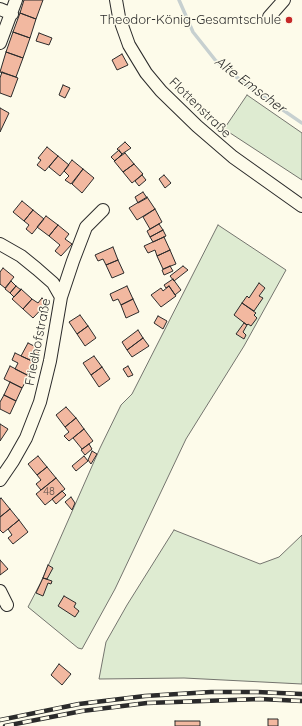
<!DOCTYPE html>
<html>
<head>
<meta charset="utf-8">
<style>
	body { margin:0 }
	canvas { display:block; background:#fdfbea }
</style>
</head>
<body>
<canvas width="302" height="726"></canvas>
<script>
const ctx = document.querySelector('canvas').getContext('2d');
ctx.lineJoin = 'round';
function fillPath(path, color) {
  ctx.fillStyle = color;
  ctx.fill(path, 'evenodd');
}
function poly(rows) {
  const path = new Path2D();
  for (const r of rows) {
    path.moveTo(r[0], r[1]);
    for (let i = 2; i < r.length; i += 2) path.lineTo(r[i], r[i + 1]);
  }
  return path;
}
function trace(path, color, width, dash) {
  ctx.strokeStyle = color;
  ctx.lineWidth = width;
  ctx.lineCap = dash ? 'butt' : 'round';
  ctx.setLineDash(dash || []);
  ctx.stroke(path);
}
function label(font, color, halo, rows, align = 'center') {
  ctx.font = font + ' Quicksand,sans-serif';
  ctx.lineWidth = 3;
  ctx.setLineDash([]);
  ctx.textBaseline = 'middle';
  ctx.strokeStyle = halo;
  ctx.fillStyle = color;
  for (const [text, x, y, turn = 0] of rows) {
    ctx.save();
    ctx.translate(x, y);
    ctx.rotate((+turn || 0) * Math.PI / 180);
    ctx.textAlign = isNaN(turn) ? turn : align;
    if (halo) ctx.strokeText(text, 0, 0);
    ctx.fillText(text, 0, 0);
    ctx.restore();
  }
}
const green = poly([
	[247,95,302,133,302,180,224,129,247,95],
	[218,225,286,270,244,346,186,439,115,589,82,649,78,648,28,607,41,582,100,448,121,405,132,394,218,225],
	[174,530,260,564,279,557,302,535,302,684,184,678,99,679,106,642,127,605,174,530]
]);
fillPath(green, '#deebd1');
trace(green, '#74746e', 1);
trace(poly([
	[179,0,193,32,216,61,248,86,302,123]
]), '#c7d0d0', 3.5);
const building = poly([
	[24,0,43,0,36,19,20,13,24,0],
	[20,13,36,19,30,38,13,32,20,13],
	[13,32,30,38,23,58,6,52,13,32],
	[39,33,52,38,49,45,36,41,39,33],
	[6,52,23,58,16,77,0,72,6,52],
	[122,54,128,65,117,70,112,60,122,54],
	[2,72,18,78,11,97,0,93,0,78,2,72],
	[63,85,70,88,65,98,59,95,63,85],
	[0,108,9,113,0,132,0,108],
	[125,142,131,148,122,154,117,149,125,142],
	[47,147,58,156,45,171,37,165,41,160,38,158,47,147],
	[119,150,122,154,115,161,111,157,119,150],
	[125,153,134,164,123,172,114,161,125,153],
	[58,156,69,165,60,176,49,167,58,156],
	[72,160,83,169,71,184,65,180,69,176,64,171,72,160],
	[134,164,143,174,132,183,123,172,134,164],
	[83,169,94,178,82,193,72,184,83,169],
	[142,175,146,180,139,186,135,181,142,175],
	[164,175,171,183,165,188,159,179,164,175],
	[143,192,147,198,138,203,135,197,143,192],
	[147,197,155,209,137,220,129,208,147,197],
	[22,201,33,210,24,221,13,212,22,201],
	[155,209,162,222,150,229,143,217,155,209],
	[33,210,44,219,32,234,26,229,29,225,24,221,33,210],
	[46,216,58,225,49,236,37,227,46,216],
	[159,224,163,230,150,237,147,231,159,224],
	[58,225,69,234,65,239,72,244,61,256,55,251,60,245,49,236,58,225],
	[163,230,166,236,153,242,150,237,163,230],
	[164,237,170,250,157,256,155,250,148,253,144,246,164,237],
	[113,247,118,260,106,265,103,259,98,261,95,255,113,247],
	[170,250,176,264,163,269,157,256,170,250],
	[118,260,124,273,112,278,106,265,118,260],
	[170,266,173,271,164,275,162,270,170,266],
	[183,266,188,270,174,281,170,276,183,266],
	[3,268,14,277,5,288,0,284,0,272,3,268],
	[173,279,181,290,175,295,169,286,166,288,164,285,173,279],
	[11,281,16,286,10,293,5,289,11,281],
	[259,283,265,288,259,296,263,298,254,311,242,303,247,296,249,298,259,283],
	[16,286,21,290,14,297,10,293,16,286],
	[127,286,133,299,121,305,118,299,113,301,110,294,127,286],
	[169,286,176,296,161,307,151,295,161,288,163,291,169,286],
	[21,289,32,299,23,309,12,299,21,289],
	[42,298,47,303,33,318,23,309,32,299,38,303,42,298],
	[133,299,139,312,126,318,121,305,133,299],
	[242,303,256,313,254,315,257,318,251,326,248,324,247,325,234,315,242,303],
	[80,315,88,326,77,334,69,322,80,315],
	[158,316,167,321,163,329,154,323,158,316],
	[244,323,247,325,243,332,246,335,244,339,236,334,244,323],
	[88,326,96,338,85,346,77,334,88,326],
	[138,330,143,338,127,350,122,342,138,330],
	[143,338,149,346,132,357,127,350,143,338],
	[28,343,40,349,34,362,21,356,28,343],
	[15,353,34,362,27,375,15,369,18,363,12,360,15,353],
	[94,356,102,367,91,375,83,363,94,356],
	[10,366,29,376,22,388,4,379,10,366],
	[128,366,133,375,128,377,123,369,128,366],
	[102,367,110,379,99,387,91,375,102,367],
	[10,382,22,388,16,401,4,395,10,382],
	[4,395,16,401,10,414,0,409,0,402,4,395],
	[66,407,76,418,65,427,56,415,66,407],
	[76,418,84,429,69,441,64,436,69,432,65,427,76,418],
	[0,424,8,429,0,441,0,424],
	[84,429,93,441,82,449,73,438,84,429],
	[89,444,92,449,85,455,81,450,89,444],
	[92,451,97,454,91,464,88,460,92,451],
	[38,456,47,467,37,475,28,464,38,456],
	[84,456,88,461,76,471,72,466,84,456],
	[47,467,56,478,41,490,36,484,41,480,37,475,47,467],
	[56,478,65,489,45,505,36,494,56,478],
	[62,491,66,495,56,504,52,499,62,491],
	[71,497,75,503,72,510,65,502,71,497],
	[1,498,10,509,0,517,0,499,1,498],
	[10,509,19,520,3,533,0,530,0,517,10,509],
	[19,520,28,532,13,544,8,538,12,535,8,529,19,520],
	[0,560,8,569,0,575,0,560],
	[48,565,53,568,47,579,43,578,48,565],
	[43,578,52,581,51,584,48,583,43,596,36,593,43,578],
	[64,596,76,603,74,607,79,611,75,617,58,606,64,596],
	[59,664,71,674,62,685,51,675,59,664],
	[268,719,278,719,278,726,268,726,268,719],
	[175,721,200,721,200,726,175,726,175,721]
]);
fillPath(building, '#f2b8a0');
trace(building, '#2b2b2b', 1);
const minor = poly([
	[116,0,119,17,129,45,146,73,161,91,197,126,233,157,302,206],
	[0,9,12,14],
	[269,17,284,0],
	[0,43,16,0],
	[0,244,21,256,37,269,53,283,61,297],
	[0,480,13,461,26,438,40,402,50,361,61,297,73,261,86,227,103,210],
	[0,591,7,605]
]);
trace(minor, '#2b2b2b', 14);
trace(minor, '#fdfbea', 12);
const rail = poly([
	[0,720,79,704,145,696,211,692,257,692,302,694],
	[5,726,82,711,147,703,260,699,302,701]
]);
trace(rail, '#2b2b2b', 4.5);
trace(rail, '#fdfbea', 3, [9]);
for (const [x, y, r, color] of [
	[289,20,4,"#c62828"]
]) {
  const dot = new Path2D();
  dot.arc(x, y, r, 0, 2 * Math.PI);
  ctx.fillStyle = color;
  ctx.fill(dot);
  trace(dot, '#fdfbea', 1.5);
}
label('11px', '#5d4e48', null, [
	["48",49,492]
]);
label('13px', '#2b2b2b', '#fdfbea', [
	["Theodor-König-Gesamtschule",281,20]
], 'right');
label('13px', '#2b2b2b', '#fdfbea', [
	["Flottenstraße",200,108,44],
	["Friedhofstraße",38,342,-79]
]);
label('italic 14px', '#2b2b2b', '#fdfbea', [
	["Alte Emscher",250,85,37]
]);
</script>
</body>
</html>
